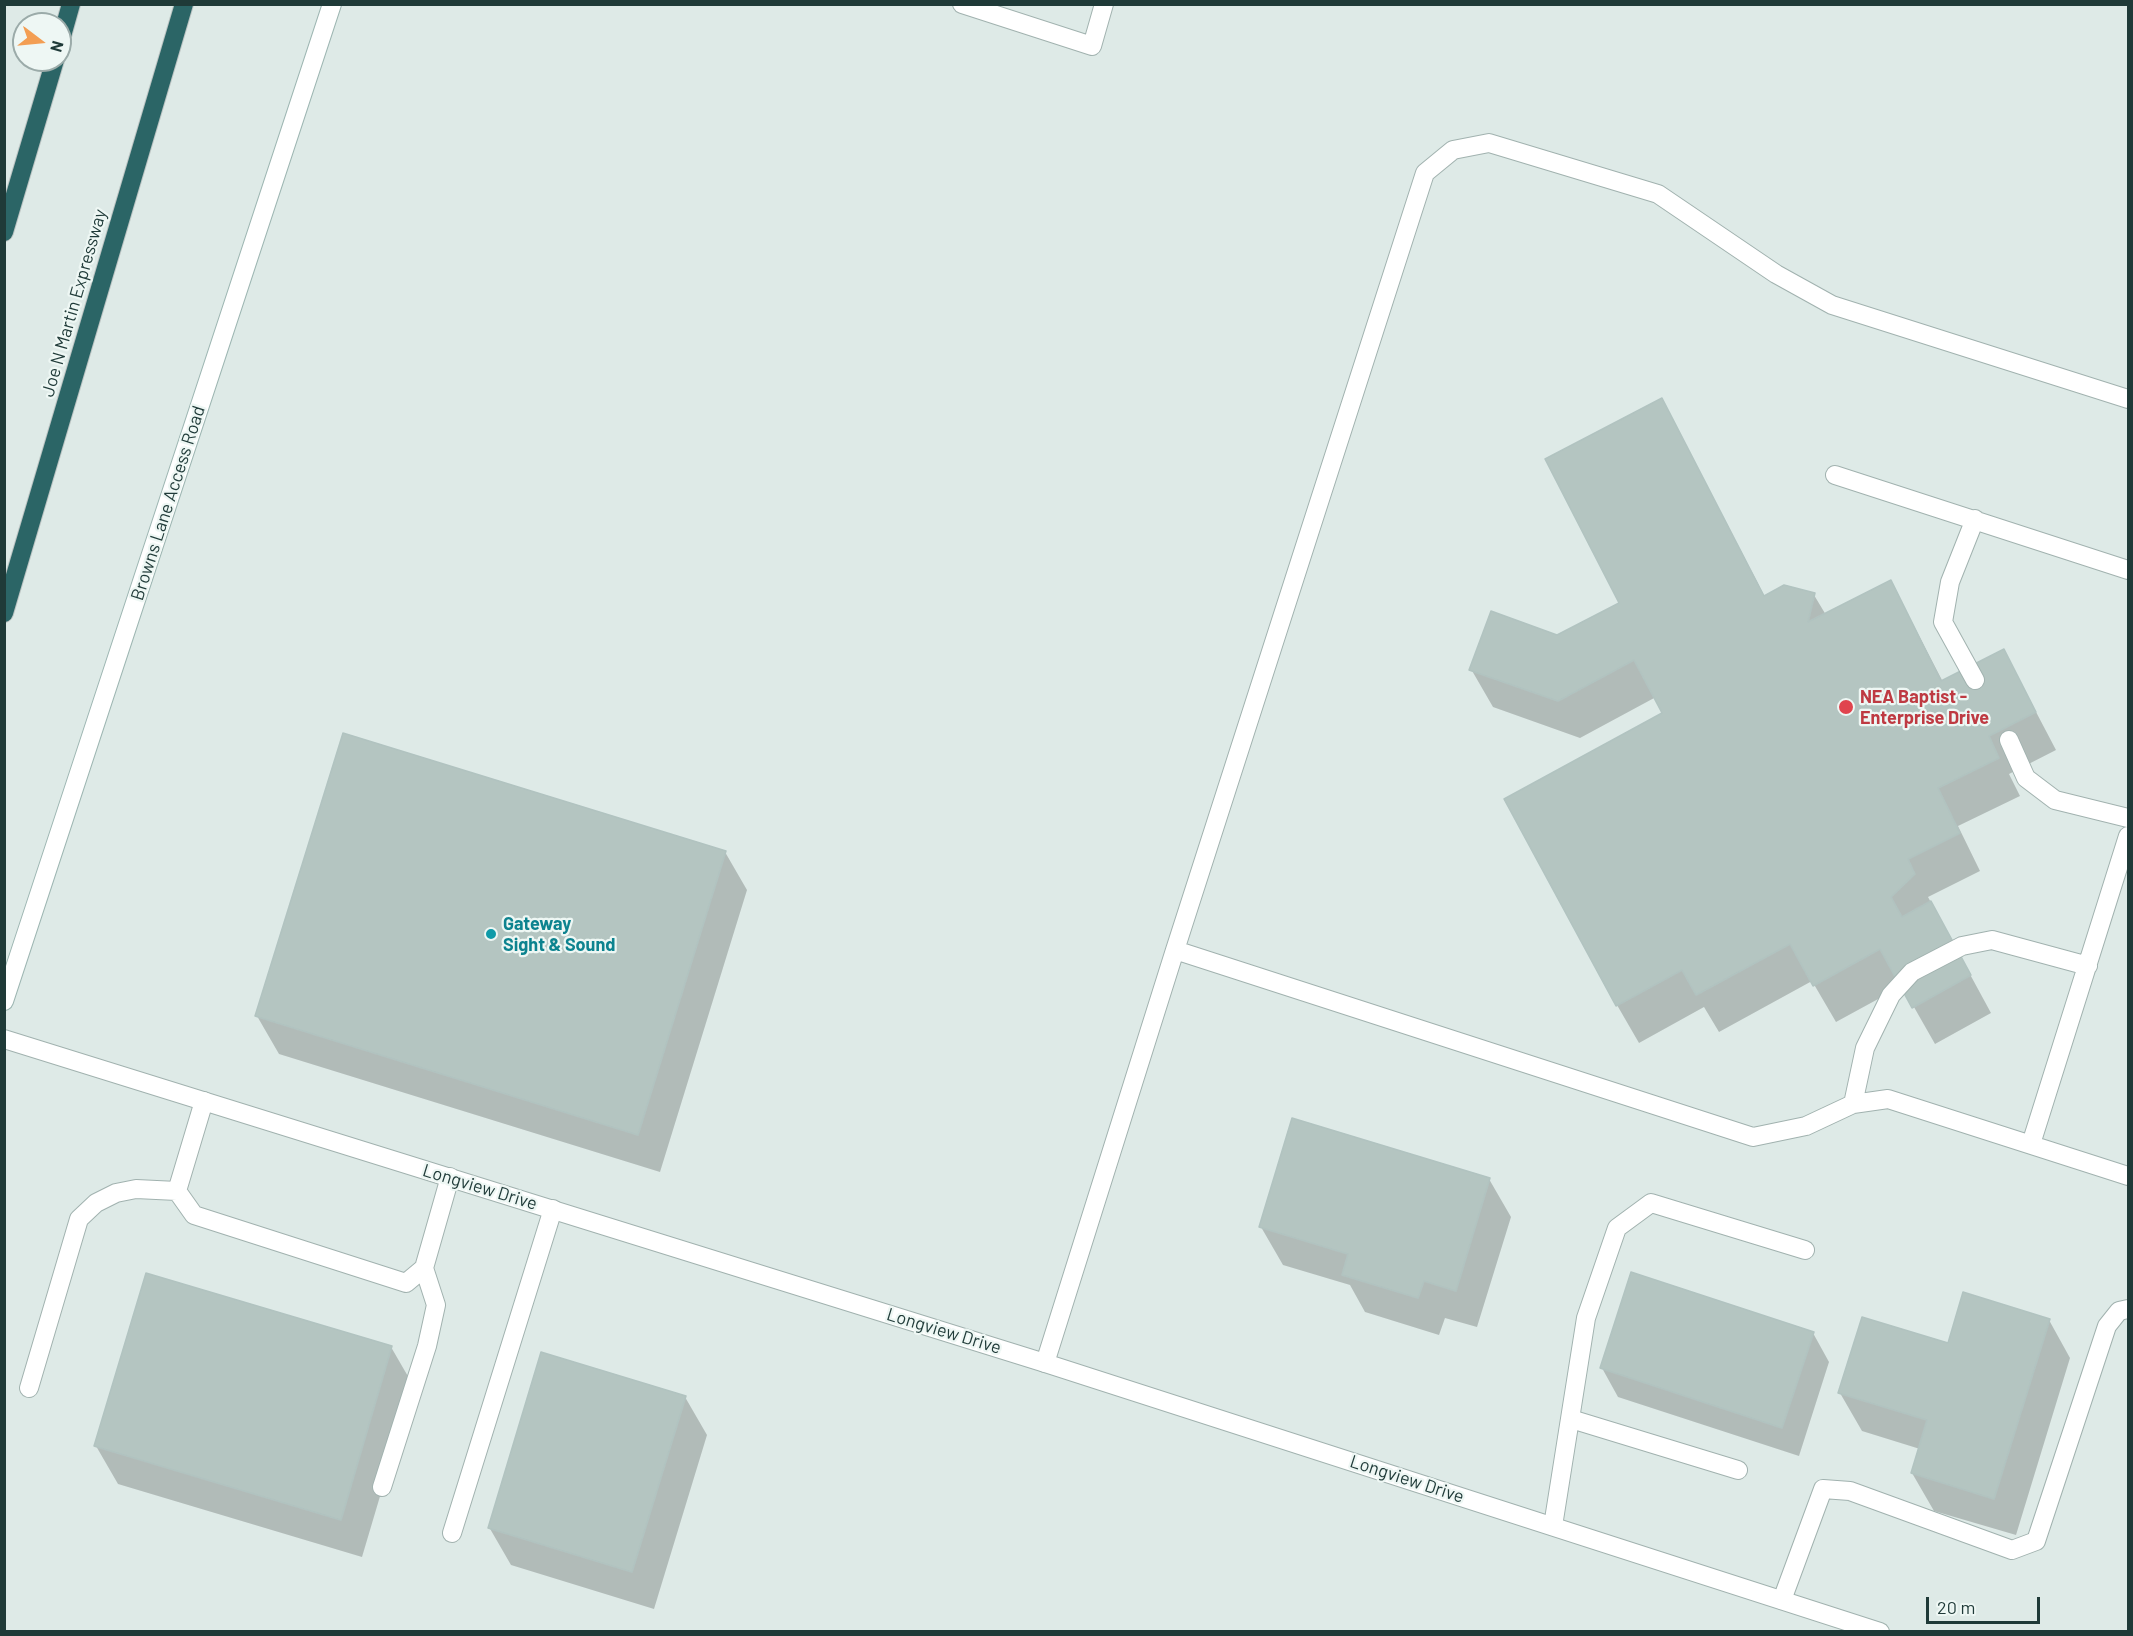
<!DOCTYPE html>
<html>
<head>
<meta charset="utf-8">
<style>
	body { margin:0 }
	#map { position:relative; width:2133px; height:1636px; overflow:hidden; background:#deeae7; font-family:Barlow,sans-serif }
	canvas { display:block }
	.frame { position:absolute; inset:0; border:6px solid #1f3a38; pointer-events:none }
	.north { position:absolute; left:12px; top:12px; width:60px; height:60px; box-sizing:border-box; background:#eef7f4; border:2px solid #9baba9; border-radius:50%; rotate:106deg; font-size:16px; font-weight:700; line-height:24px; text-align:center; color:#1f3a38 }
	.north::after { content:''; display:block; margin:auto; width:21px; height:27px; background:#f39e53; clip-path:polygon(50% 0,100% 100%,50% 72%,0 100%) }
	.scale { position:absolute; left:1926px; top:1597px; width:114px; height:27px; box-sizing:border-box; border:3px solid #1f3a38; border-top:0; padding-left:8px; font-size:18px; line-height:21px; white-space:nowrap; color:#1f3a38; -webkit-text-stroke:4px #eef7f4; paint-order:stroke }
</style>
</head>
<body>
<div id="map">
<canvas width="2133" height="1636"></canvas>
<div class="frame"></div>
<div class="north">N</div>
<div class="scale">20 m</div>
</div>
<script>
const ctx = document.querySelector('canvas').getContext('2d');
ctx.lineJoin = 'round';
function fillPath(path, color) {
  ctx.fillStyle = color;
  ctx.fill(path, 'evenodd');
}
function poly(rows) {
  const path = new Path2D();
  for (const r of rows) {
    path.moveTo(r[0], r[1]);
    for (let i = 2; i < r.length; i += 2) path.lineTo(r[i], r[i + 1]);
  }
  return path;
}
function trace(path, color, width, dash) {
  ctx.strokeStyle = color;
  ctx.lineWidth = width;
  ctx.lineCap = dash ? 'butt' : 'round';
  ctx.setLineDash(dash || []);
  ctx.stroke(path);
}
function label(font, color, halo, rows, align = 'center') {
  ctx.font = font + ' Barlow,sans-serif';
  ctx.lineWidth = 4.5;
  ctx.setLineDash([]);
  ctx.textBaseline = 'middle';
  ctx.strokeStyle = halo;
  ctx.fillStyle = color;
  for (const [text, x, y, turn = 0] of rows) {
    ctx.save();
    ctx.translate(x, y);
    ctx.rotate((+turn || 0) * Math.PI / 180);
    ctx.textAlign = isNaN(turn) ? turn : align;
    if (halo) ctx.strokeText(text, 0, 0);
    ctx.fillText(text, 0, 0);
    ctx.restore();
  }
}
fillPath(poly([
	[1662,400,1765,597,1814,595,1826,615,1891,582,1943,682,2004,651,2056,750,2009,774,2020,796,1958,826,1980,871,1928,897,1991,1013,1935,1044,1902,986,1836,1022,1812,981,1719,1032,1704,1007,1639,1043,1617,1005,1664,713,1656,697,1580,738,1493,707,1471,669,1557,636,1621,604],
	[725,852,747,890,660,1172,279,1054,257,1016],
	[1489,1179,1511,1217,1477,1327,1445,1318,1439,1335,1365,1312,1350,1285,1283,1265,1261,1227],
	[2049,1320,2070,1358,2016,1535,1934,1511,1912,1473,1920,1449,1862,1431,1840,1393,1949,1345],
	[1813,1333,1829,1362,1799,1456,1618,1397,1602,1368],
	[391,1347,413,1385,362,1557,118,1484,96,1446],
	[685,1397,707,1435,654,1609,511,1565,489,1527]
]), '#0003');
const building = poly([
	[1662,398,1764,596,1784,585,1815,593,1808,622,1891,580,1941,681,2004,649,2036,712,1989,736,1999,758,1938,788,1960,833,1908,859,1915,874,1891,897,1902,917,1931,901,1971,975,1912,1008,1880,949,1813,986,1790,944,1696,995,1682,970,1616,1006,1504,799,1662,713,1634,660,1558,701,1469,670,1491,611,1557,635,1619,603,1545,459,1662,398],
	[343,733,726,851,638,1135,255,1016,343,733],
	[1292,1118,1490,1178,1456,1291,1424,1281,1418,1298,1342,1275,1348,1254,1259,1227,1292,1118],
	[1631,1272,1814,1332,1782,1428,1600,1368,1631,1272],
	[146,1273,392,1346,341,1520,94,1446,146,1273],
	[1963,1292,2050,1319,1994,1499,1911,1473,1927,1420,1838,1393,1862,1317,1948,1343,1963,1292],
	[541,1352,686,1396,632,1572,488,1528,541,1352]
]);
fillPath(building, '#b4c5c1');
trace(building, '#b1c3c0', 1.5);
const lane = poly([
	[962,4,1092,46,1104,4],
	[1835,475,2128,570],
	[1975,680,1943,622,1950,582,1975,519],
	[2009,740,2026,778,2055,800,2128,818],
	[1175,950,1753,1137,1806,1126,1853,1104,1888,1099,2128,1176],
	[204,1101,177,1191,194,1215,406,1283,424,1268,450,1177],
	[1853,1104,1865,1048,1891,995,1912,972,1962,946,1992,940,2088,966],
	[2031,1144,2128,836],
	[1045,1363,1175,950,1425,173,1453,150,1489,143,1658,194,1776,274,1832,305,2128,399],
	[29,1388,79,1219,96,1203,116,1193,136,1189,177,1191],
	[1571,1419,1738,1470],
	[382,1487,427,1346,436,1305,424,1268],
	[1553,1526,1586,1318,1617,1228,1651,1203,1805,1250],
	[452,1533,553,1209],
	[1782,1600,1823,1489,1850,1491,2012,1550,2036,1541,2107,1326,2119,1311,2128,1309]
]);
const street = poly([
	[4,1039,1045,1363,1880,1632]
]);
const secondary = poly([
	[4,1001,332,4]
]);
const highway = poly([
	[60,43,71,4],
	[4,232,55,60],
	[4,613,184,4]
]);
trace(lane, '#a1b2af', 20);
trace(street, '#a1b2af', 20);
trace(secondary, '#9db6b2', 20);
trace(highway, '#bcc4c3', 20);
trace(lane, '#fff', 18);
trace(street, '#fff', 18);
trace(secondary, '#fff', 18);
trace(highway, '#2b6566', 18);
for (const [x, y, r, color] of [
	[1846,707,8,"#e0444e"],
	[491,934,6,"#0f9aa8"]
]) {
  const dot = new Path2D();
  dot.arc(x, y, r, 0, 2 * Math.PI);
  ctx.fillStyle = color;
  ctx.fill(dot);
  trace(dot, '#eef7f4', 2);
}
label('18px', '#1f3a38', '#eef7f4', [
	["Joe N Martin Expressway",74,303,-74],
	["Browns Lane Access Road",168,503,-72],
	["Longview Drive",480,1187,17],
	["Longview Drive",944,1331,17],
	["Longview Drive",1407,1479,18]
]);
label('bold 18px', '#be3a42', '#eef7f4', [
	["NEA Baptist -",1860,697],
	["Enterprise Drive",1860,718]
], 'left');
label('bold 18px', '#0d838f', '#eef7f4', [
	["Gateway",503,924],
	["Sight & Sound",503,945]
], 'left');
</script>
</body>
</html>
